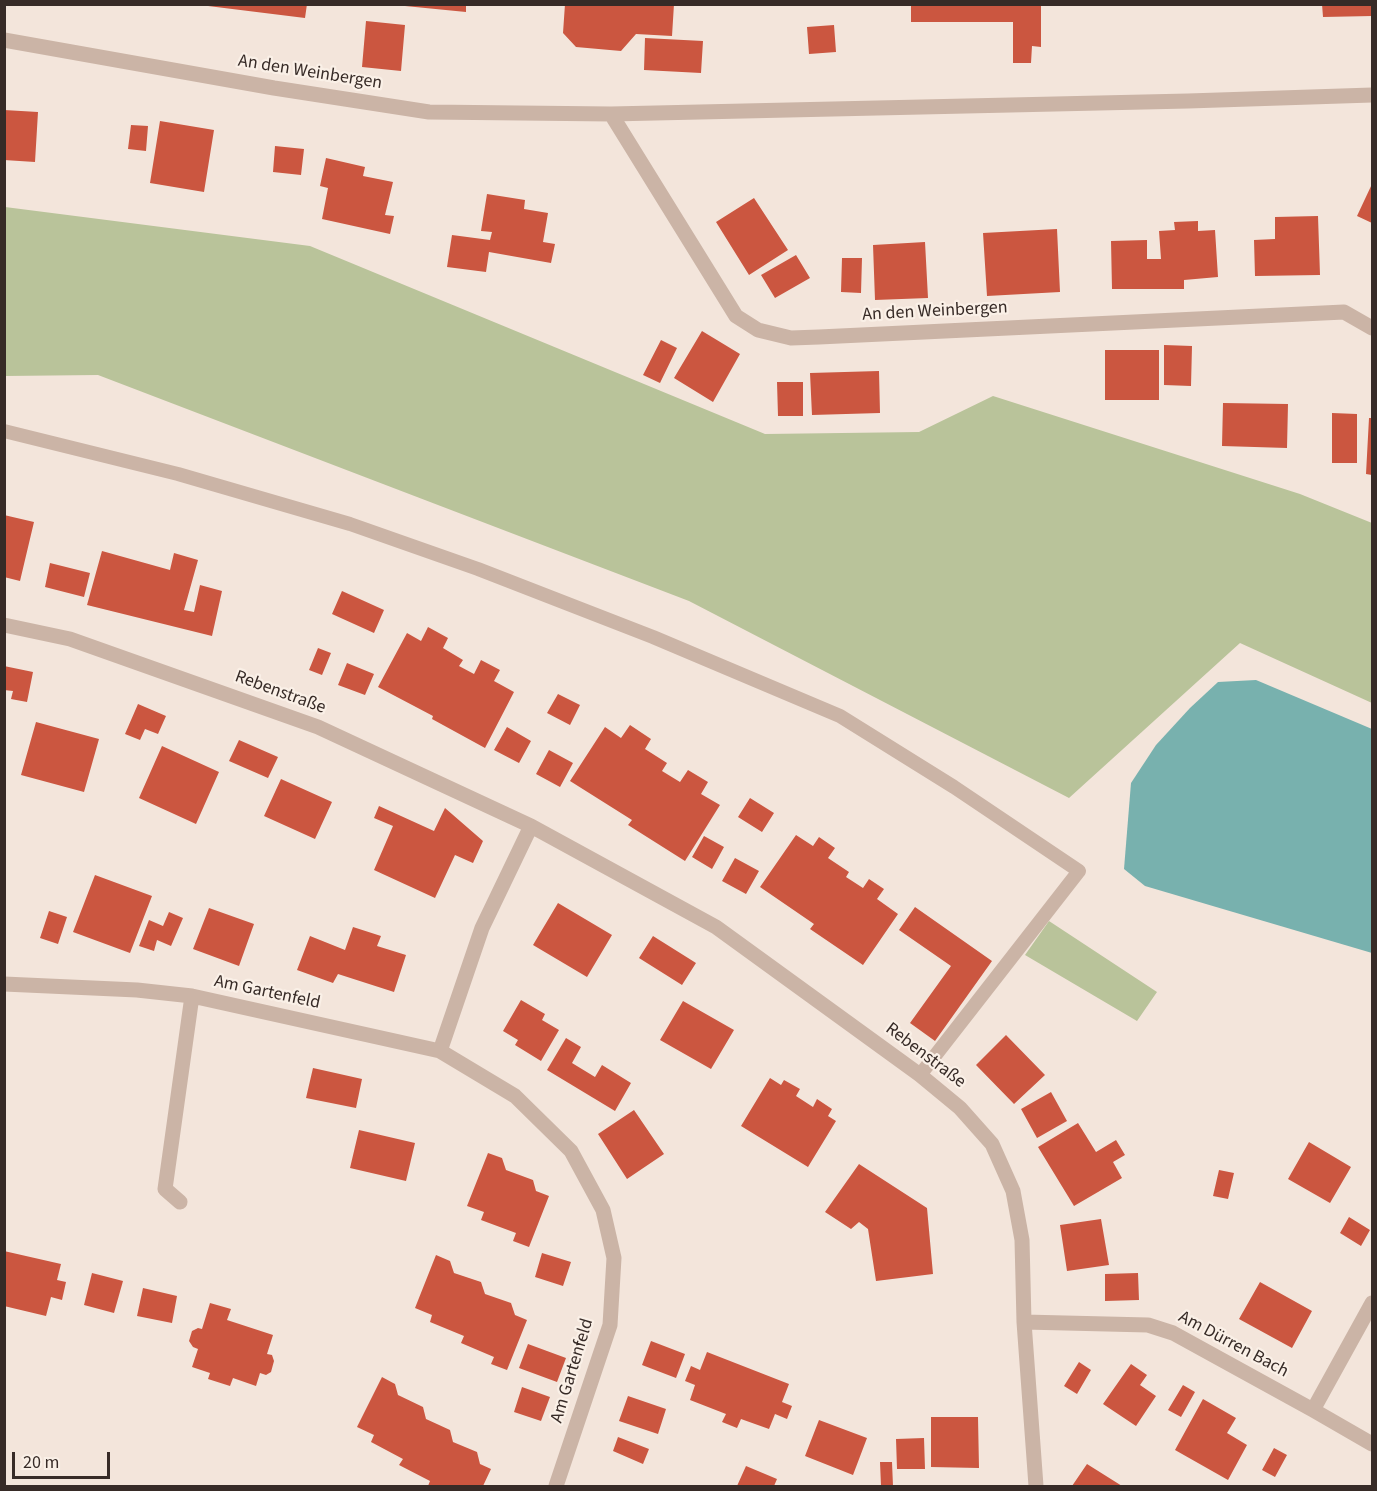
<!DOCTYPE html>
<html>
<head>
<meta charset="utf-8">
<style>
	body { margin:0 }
	#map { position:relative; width:1377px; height:1491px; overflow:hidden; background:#f3e5db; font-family:"Source Sans 3",sans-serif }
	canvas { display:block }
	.frame { position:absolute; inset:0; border:6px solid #372b27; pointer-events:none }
	.scale { position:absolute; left:12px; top:1452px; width:98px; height:27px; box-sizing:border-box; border:3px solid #372b27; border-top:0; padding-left:8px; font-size:18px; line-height:21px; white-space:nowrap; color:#372b27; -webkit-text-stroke:4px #faf0e7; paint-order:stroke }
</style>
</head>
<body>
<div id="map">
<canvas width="1377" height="1491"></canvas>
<div class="frame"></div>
<div class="scale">20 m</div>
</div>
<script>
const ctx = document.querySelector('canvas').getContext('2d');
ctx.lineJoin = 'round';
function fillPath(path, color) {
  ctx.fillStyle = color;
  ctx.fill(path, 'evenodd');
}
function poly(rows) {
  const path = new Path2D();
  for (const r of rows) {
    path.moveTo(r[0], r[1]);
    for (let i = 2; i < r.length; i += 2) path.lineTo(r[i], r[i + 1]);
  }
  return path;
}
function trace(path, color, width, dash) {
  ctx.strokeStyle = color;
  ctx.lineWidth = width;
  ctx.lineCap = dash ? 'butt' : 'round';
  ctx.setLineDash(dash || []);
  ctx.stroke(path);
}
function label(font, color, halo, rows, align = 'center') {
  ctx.font = font + ' "Source Sans 3",sans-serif';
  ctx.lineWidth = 4.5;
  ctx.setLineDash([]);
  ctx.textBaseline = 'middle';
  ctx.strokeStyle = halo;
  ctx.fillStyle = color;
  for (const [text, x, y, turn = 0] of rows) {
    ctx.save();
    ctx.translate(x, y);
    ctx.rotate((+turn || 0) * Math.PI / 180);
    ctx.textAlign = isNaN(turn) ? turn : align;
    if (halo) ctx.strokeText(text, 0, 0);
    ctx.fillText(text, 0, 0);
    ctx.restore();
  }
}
fillPath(poly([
	[5,207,310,246,765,434,919,432,993,396,1300,494,1372,523,1372,703,1240,643,1069,798,689,601,98,375,5,376],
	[1049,921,1157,992,1137,1021,1025,955]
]), '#b9c39a');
fillPath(poly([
	[1256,680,1372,729,1372,953,1145,886,1124,869,1131,783,1156,745,1190,708,1218,682]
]), '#78b1ae');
fillPath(poly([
	[208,4,307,4,305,18,208,6],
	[405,4,466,4,466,12,405,6],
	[565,4,674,4,672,36,636,34,621,51,576,47,563,33],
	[911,4,1041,4,1041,47,1032,46,1031,63,1013,63,1013,22,911,22],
	[1322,4,1372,4,1372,16,1323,17],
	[366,21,405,25,401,71,362,67],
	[834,25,836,52,809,54,807,27],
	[645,38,703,41,701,73,644,70],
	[4,110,38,112,35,162,4,160],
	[160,121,214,130,204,192,150,183],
	[131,125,148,126,146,151,128,149],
	[275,146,304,149,301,175,273,172],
	[326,158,365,167,363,176,393,182,385,215,394,216,390,234,322,219,328,188,320,186],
	[1372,184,1372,223,1357,216],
	[487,194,525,200,524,209,548,213,543,242,555,244,551,263,489,252,486,272,447,267,452,235,490,240,492,232,481,231],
	[754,198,788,250,749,275,716,222],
	[1318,216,1320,275,1255,276,1254,240,1275,239,1275,217],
	[1198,221,1198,231,1215,230,1218,277,1184,280,1184,289,1112,289,1111,241,1147,240,1147,259,1161,259,1159,231,1175,230,1174,222],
	[1057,229,1060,292,987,296,983,233],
	[925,242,928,298,875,300,873,245],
	[796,255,810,278,775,298,761,275],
	[842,258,862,258,861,293,841,292],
	[702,331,740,354,713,402,674,378],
	[661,340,677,348,660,383,643,375],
	[1164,345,1192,346,1191,386,1164,385],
	[1105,350,1159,350,1159,400,1105,400],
	[879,371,880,413,812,415,810,373],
	[777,382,803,382,803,416,778,416],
	[1223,403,1288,404,1287,448,1222,446],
	[1332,413,1357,414,1357,463,1332,463],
	[1369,418,1372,418,1372,475,1366,474],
	[4,515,34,522,20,581,4,577],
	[102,551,170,570,174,553,198,560,184,610,194,612,200,585,222,591,212,636,87,605],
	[50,563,90,573,84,597,45,587],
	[342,591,384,610,374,633,332,614],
	[428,627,448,638,443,648,463,660,459,666,474,674,481,660,500,670,494,681,514,692,485,748,432,719,433,716,378,687,407,633,421,641],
	[318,648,331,653,322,675,309,670],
	[347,663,374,674,365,695,338,685],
	[4,666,33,672,27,702,11,699,13,691,4,690],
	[558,694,580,705,570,725,547,713],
	[138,704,166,716,158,734,145,729,140,740,125,734],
	[36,722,99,739,84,792,21,775],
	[630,725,651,739,645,749,667,763,662,771,680,782,688,770,708,782,701,794,720,805,685,861,628,825,632,820,570,781,605,727,621,738],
	[507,727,531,741,519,763,494,750],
	[239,740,278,757,268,778,229,761],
	[162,746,219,772,196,824,139,798],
	[549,750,573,763,560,787,536,774],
	[281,779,332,802,315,839,264,816],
	[750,798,774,813,762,832,738,817],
	[379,806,434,831,445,808,483,841,473,863,455,855,435,898,374,870,393,826,374,818],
	[796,835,813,846,819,837,835,848,828,858,849,872,846,877,863,888,869,879,884,889,877,899,898,914,863,965,810,929,814,924,760,887],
	[704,836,724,847,712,869,692,857],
	[735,858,759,871,746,894,722,881],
	[95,875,152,896,130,953,73,932],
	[558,903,612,935,587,977,533,945],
	[915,907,992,961,935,1041,910,1023,951,966,899,930],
	[209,908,254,924,239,966,193,949],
	[49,911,67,917,58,944,40,938],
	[169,912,183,918,171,946,157,940,154,951,139,946,149,920,163,926],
	[353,927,381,936,377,946,406,955,394,992,338,974,333,983,297,970,310,936,345,950],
	[653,936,696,963,682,985,639,958],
	[521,1000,545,1014,542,1020,559,1030,541,1061,515,1045,518,1040,503,1031],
	[683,1001,734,1030,711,1069,660,1040],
	[1006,1035,1045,1075,1014,1104,976,1065],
	[566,1038,581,1047,572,1063,595,1077,602,1065,631,1083,615,1111,547,1070],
	[313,1068,362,1079,356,1108,306,1098],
	[770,1078,781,1085,784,1080,800,1089,796,1096,813,1107,817,1099,832,1109,828,1116,836,1121,808,1167,741,1126],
	[1051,1092,1067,1121,1037,1138,1021,1109],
	[634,1110,664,1154,627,1179,598,1134],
	[1078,1123,1096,1152,1116,1140,1125,1155,1113,1162,1122,1178,1074,1206,1038,1147],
	[359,1130,415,1143,406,1181,350,1168],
	[1309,1142,1351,1167,1330,1203,1288,1179],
	[488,1153,502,1158,506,1170,533,1180,536,1191,549,1196,529,1247,513,1241,516,1233,481,1220,484,1212,467,1206],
	[859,1164,927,1208,933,1274,876,1281,868,1229,859,1222,851,1229,825,1212],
	[1219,1170,1234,1173,1228,1199,1213,1196],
	[1349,1217,1370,1230,1361,1246,1340,1233],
	[1101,1219,1109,1265,1067,1271,1060,1225],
	[4,1251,61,1264,57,1280,66,1282,62,1300,51,1297,46,1316,4,1306],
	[542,1253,571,1262,563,1286,535,1277],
	[436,1255,450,1261,454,1273,481,1282,485,1294,511,1303,515,1315,527,1320,507,1370,491,1364,494,1357,461,1343,464,1336,430,1322,432,1315,415,1308],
	[92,1273,123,1281,114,1313,84,1305],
	[1138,1273,1139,1300,1105,1301,1105,1274],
	[1260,1282,1312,1311,1292,1348,1239,1319],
	[143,1288,177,1296,172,1323,137,1316],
	[210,1303,231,1309,227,1320,273,1335,267,1354,272,1355,274,1361,271,1372,266,1375,260,1373,256,1386,233,1378,230,1386,208,1379,210,1373,192,1367,198,1349,193,1347,189,1341,192,1331,198,1328,202,1329],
	[651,1341,685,1354,676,1378,642,1365],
	[528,1344,566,1358,557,1382,519,1368],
	[707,1352,789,1384,782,1402,792,1406,787,1419,775,1414,769,1429,741,1419,737,1428,722,1422,726,1414,690,1400,695,1385,685,1381,691,1366,700,1370],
	[1079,1362,1091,1370,1077,1394,1064,1386],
	[1131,1364,1147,1375,1140,1385,1156,1396,1136,1426,1103,1404],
	[382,1377,395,1384,398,1395,423,1407,426,1419,450,1430,453,1442,477,1452,480,1464,491,1469,483,1486,428,1486,430,1481,399,1465,403,1459,371,1442,374,1435,357,1427],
	[1183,1385,1195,1392,1181,1417,1168,1410],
	[522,1387,550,1397,541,1421,514,1412],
	[628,1396,666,1409,658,1434,619,1421],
	[1203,1399,1236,1418,1227,1433,1247,1445,1228,1480,1175,1450],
	[931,1417,978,1417,979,1468,931,1467],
	[819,1420,867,1438,853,1475,805,1456],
	[618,1437,649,1449,643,1464,613,1451],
	[924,1438,925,1469,897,1469,896,1439],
	[1274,1448,1287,1455,1275,1477,1262,1470],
	[880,1462,892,1462,893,1486,881,1486],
	[1087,1464,1122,1486,1072,1486],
	[746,1466,777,1479,774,1486,737,1486]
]), '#cb5640');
trace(poly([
	[4,431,178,474,350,524,478,569,653,637,840,716,954,787,1079,871,920,1075]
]), '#cbb4a6', 14);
trace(poly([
	[4,40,274,88,429,112,611,114,1188,101,1372,95],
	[611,114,736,316,758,330,791,338,819,337,1344,312,1372,328],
	[4,625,70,639,318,727,531,826,716,927,920,1075,960,1108,992,1144,1013,1191,1022,1240,1024,1322,1036,1486],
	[4,984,137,990,192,996,440,1051,515,1096,571,1151,603,1210,614,1258,610,1325,556,1486],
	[440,1051,482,928,531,826],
	[180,1202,165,1189,192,996],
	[1024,1322,1148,1325,1173,1333,1313,1410,1372,1444],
	[1313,1410,1372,1303]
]), '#cbb4a6', 15);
label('18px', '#372b27', '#faf0e7', [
	["An den Weinbergen",310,73,9],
	["An den Weinbergen",935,312,-3],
	["Rebenstraße",280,693,20],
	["Am Gartenfeld",267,993,12],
	["Rebenstraße",925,1056,37],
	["Am Dürren Bach",1233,1345,28],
	["Am Gartenfeld",573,1371,-73]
]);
</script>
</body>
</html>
